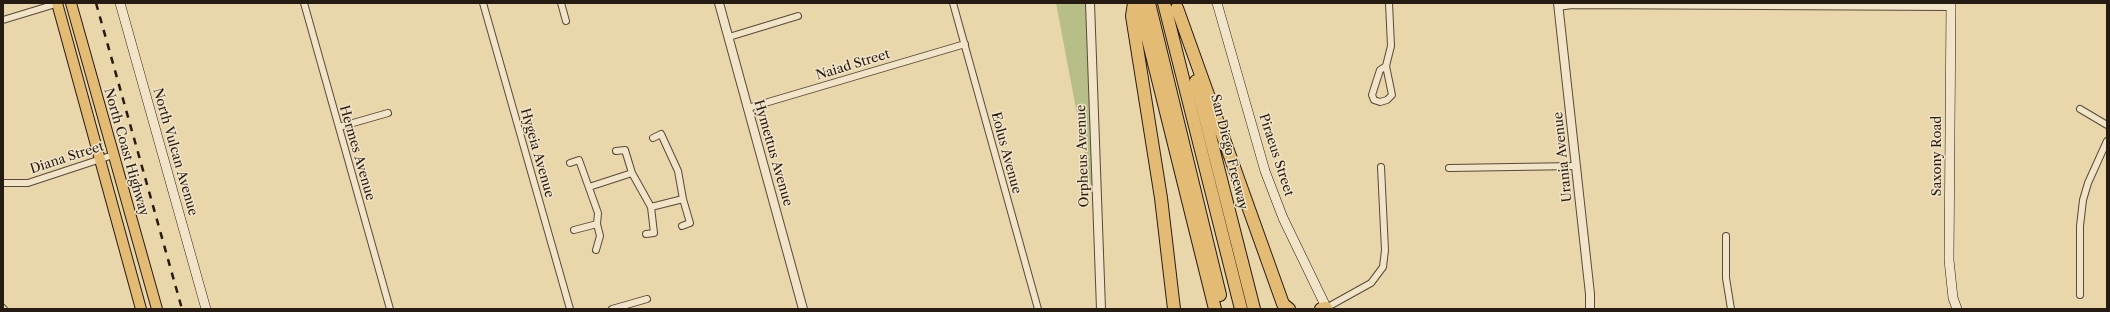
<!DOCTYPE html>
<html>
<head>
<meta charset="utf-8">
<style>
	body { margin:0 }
	#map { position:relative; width:2110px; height:312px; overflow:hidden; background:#e9d6aa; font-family:"Libre Caslon Text",serif }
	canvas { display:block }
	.frame { position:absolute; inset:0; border:4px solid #261b13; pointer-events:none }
</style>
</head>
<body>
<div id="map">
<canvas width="2110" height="312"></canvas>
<div class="frame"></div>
</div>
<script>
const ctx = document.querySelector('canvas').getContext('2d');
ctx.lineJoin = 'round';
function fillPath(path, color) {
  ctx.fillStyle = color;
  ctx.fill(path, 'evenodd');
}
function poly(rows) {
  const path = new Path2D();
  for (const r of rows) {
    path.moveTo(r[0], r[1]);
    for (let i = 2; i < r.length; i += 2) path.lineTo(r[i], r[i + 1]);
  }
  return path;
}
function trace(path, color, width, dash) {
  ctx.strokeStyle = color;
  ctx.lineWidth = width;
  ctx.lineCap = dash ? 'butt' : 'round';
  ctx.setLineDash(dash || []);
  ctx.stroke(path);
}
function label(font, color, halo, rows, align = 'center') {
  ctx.font = font + ' "Libre Caslon Text",serif';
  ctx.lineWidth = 3;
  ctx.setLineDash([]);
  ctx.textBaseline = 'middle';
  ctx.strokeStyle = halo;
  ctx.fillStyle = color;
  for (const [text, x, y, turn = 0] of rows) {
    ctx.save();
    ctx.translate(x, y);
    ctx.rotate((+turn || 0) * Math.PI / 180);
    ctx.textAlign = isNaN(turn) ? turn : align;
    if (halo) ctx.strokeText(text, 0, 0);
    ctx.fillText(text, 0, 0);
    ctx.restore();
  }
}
fillPath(poly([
	[1056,3,1092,3,1098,226,1084,151]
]), '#b7be88');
const minor = poly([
	[304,3,390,309],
	[483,3,570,309],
	[561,3,566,21],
	[953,3,1038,309],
	[1558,7,1572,5,1951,7],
	[3,20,59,3],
	[729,37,798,16],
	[1386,66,1380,70,1372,95,1374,100,1380,102,1387,100,1392,95,1386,66,1391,46,1389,3],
	[748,108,965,44],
	[2080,109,2107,125],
	[339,127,388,113],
	[653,138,661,134,678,171,683,199],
	[616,151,625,150,632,173],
	[570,163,579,160,598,213,597,224],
	[1449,168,1576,166],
	[3,183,28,183,113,155],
	[589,187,632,173,651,207,683,199,690,223,682,226],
	[574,230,597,224,600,236,596,250],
	[646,234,654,233,651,207],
	[1726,236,1726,278,1731,309],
	[2080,295,2080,226,2083,200,2088,183,2107,141],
	[3,308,4,309],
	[1326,308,1371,283,1383,267,1385,250,1381,167],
	[612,309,647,299]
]);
const tertiary = poly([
	[719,3,803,309],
	[1090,3,1101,309],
	[1558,3,1590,294,1590,309]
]);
const secondary = poly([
	[120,3,206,309],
	[1217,3,1265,171,1283,218,1327,309],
	[1951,3,1949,260,1953,298,1957,309]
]);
const primary = poly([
	[57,3,141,309],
	[71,3,157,309]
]);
const motorway = poly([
	[1134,3,1132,16,1161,198,1174,309],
	[1139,3,1215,309],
	[1149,3,1220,295],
	[1164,3,1241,309],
	[1177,8,1283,304,1289,309],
	[1196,81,1254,309],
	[1321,309,1326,308]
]);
trace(minor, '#574a39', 8);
trace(tertiary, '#574a39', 10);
trace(secondary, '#261b13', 10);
trace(primary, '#261b13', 12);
trace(motorway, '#261b13', 14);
trace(minor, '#f1e4c8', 6);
trace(tertiary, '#f1e4c8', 8);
trace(secondary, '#f1e4c8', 9);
trace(primary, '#e4bb75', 10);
trace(motorway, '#e4bb75', 12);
trace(poly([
	[96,3,182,309]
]), '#261b13', 2.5, [7, 7]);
label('13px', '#261b13', '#f1e4c8', [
	["Naiad Street",853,65,-17],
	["North Coast Highway",126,152,74],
	["North Vulcan Avenue",175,152,74],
	["San Diego Freeway",1229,152,76],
	["Hermes Avenue",357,153,74],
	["Hygeia Avenue",537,153,74],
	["Hymettus Avenue",773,153,74],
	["Eolus Avenue",1006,153,75],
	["Piraeus Street",1276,155,72],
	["Orpheus Avenue",1083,156,-92],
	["Saxony Road",1937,156,-90],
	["Urania Avenue",1563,157,-96],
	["Diana Street",67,158,-18]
]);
</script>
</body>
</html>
